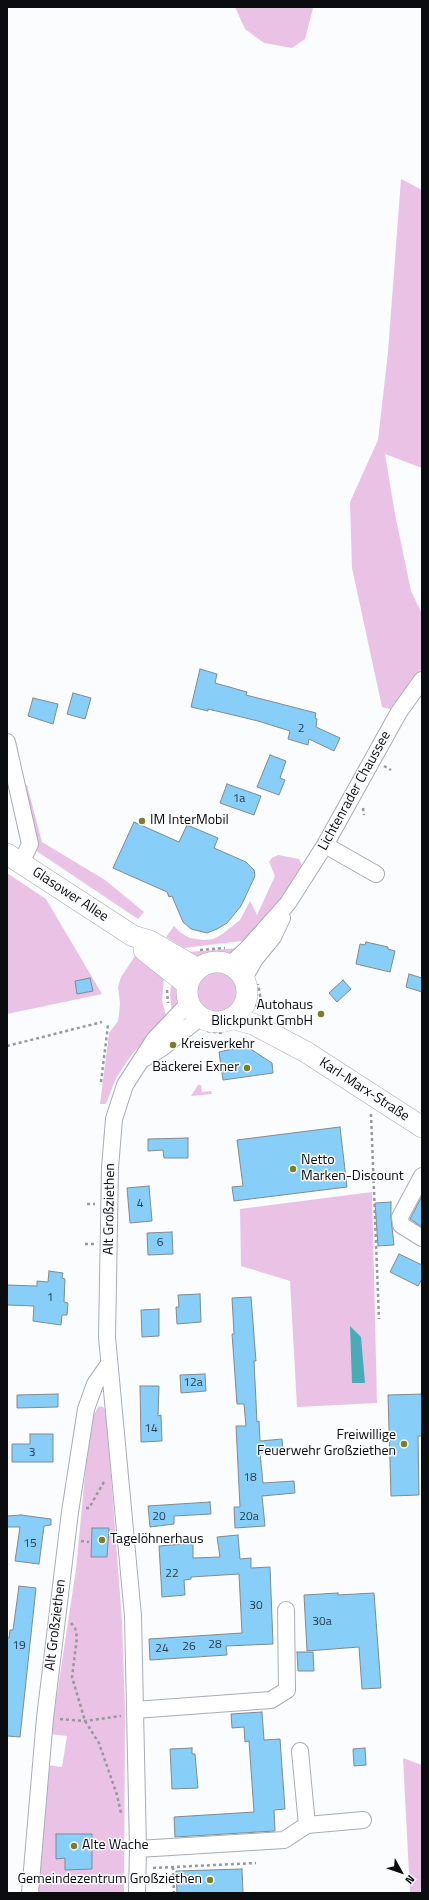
<!DOCTYPE html>
<html>
<head>
<meta charset="utf-8">
<style>
	body { margin:0 }
	#map { position:relative; width:429px; height:1900px; overflow:hidden; background:#fbfcfe; font-family:"Titillium Web",sans-serif }
	canvas { display:block }
	.frame { position:absolute; inset:0; border:8px solid #0a0c0f; pointer-events:none }
	.north { position:absolute; left:381px; top:1852px; width:40px; height:40px; -webkit-text-stroke:3px #fbfcfe; paint-order:stroke; rotate:130deg; font-size:11px; font-weight:700; line-height:16px; text-align:center; color:#0a0c0f }
	.north::after { content:''; display:block; margin:auto; width:14px; height:18px; background:#0a0c0f; clip-path:polygon(50% 0,100% 100%,50% 72%,0 100%) }
</style>
</head>
<body>
<div id="map">
<canvas width="429" height="1900"></canvas>
<div class="frame"></div>
<div class="north">N</div>
</div>
<script>
const ctx = document.querySelector('canvas').getContext('2d');
ctx.lineJoin = 'round';
function fillPath(path, color) {
  ctx.fillStyle = color;
  ctx.fill(path, 'evenodd');
}
function poly(rows) {
  const path = new Path2D();
  for (const r of rows) {
    if (r.length === 3) {
      path.moveTo(r[0] + r[2], r[1]);
      path.arc(r[0], r[1], r[2], 0, 2 * Math.PI);
      continue;
    }
    path.moveTo(r[0], r[1]);
    for (let i = 2; i < r.length; i += 2) path.lineTo(r[i], r[i + 1]);
  }
  return path;
}
function trace(path, color, width, dash) {
  ctx.strokeStyle = color;
  ctx.lineWidth = width;
  ctx.lineCap = dash ? 'butt' : 'round';
  ctx.setLineDash(dash || []);
  ctx.stroke(path);
}
function label(font, color, halo, rows, align = 'center') {
  ctx.font = font + ' "Titillium Web",sans-serif';
  ctx.lineWidth = 3;
  ctx.setLineDash([]);
  ctx.textBaseline = 'middle';
  ctx.strokeStyle = halo;
  ctx.fillStyle = color;
  for (const [text, x, y, turn = 0] of rows) {
    ctx.save();
    ctx.translate(x, y);
    ctx.rotate((+turn || 0) * Math.PI / 180);
    ctx.textAlign = isNaN(turn) ? turn : align;
    if (halo) ctx.strokeText(text, 0, 0);
    ctx.fillText(text, 0, 0);
    ctx.restore();
  }
}
fillPath(poly([
	[235,7,312,7,313,8,305,39,292,48,264,43,245,29],
	[401,179,422,190,422,468,385,454,395,514,411,591,422,614,422,668,394,710,382,707,352,568,350,502,378,440,388,352],
	[27,785,42,842,105,880,144,912,138,919,38,852,34,845,22,786],
	[278,855,299,859,302,865,301,870,284,898,250,940,184,948,166,937,174,926,181,933,190,938,204,940,213,939,221,935,240,920,250,901,257,915,275,876,269,862,272,858],
	[7,873,46,899,102,994,7,1014],
	[238,948,233,953,214,953,198,958,188,952],
	[135,956,164,976,162,1001,167,1019,132,1054,116,1078,106,1104,100,1104,109,1033,118,1021,119,1014,120,1003,118,987,121,977],
	[217,992,21],
	[172,975,179,988,180,994,176,1007,172,1012,170,995],
	[198,1085,201,1085,202,1092,211,1091,212,1094,191,1096],
	[372,1192,377,1403,297,1407,290,1281,241,1266,240,1209],
	[99,1406,103,1407,106,1410,122,1621,125,1711,124,1893,36,1893,47,1765,62,1767,67,1736,51,1734,76,1569,86,1465,94,1414],
	[403,1758,422,1765,422,1893,410,1893]
]), '#eac2e6');
fillPath(poly([
	[350,1326,361,1337,365,1383,352,1383]
]), '#48acb6');
const building = poly([
	[200,669,217,674,215,683,247,692,246,695,316,713,315,718,317,719,316,727,340,738,334,751,309,739,308,745,288,739,290,731,258,721,208,709,208,711,191,707,200,669],
	[73,693,91,698,85,719,67,714,73,693],
	[33,698,58,704,53,724,28,716,33,698],
	[270,755,286,761,280,778,285,780,279,795,257,787,270,755],
	[227,784,261,796,254,815,220,803,227,784],
	[134,822,179,842,187,825,218,838,214,848,246,862,254,870,255,876,241,906,227,923,217,929,207,933,191,929,183,922,172,896,169,897,167,892,113,868,134,822],
	[366,942,388,947,388,949,395,951,390,972,356,964,360,944,365,945,366,942],
	[409,974,422,978,422,992,406,987,409,974],
	[90,978,93,991,77,994,75,981,90,978],
	[343,980,351,989,337,1002,329,993,343,980],
	[246,1046,272,1063,273,1073,223,1080,219,1052,246,1046],
	[340,1127,347,1187,234,1201,232,1187,243,1186,237,1140,340,1127],
	[188,1138,188,1158,164,1158,163,1150,148,1151,148,1139,188,1138],
	[149,1186,152,1221,130,1223,127,1188,149,1186],
	[422,1196,422,1227,410,1219,422,1196],
	[391,1202,391,1218,394,1245,378,1246,375,1203,391,1202],
	[172,1232,173,1254,148,1255,147,1233,172,1232],
	[399,1254,422,1265,422,1279,418,1286,390,1272,399,1254],
	[49,1271,63,1273,62,1278,65,1279,64,1302,68,1303,67,1315,62,1315,61,1325,33,1321,34,1306,7,1305,7,1285,37,1286,37,1281,48,1282,49,1271],
	[200,1294,201,1322,177,1324,176,1307,179,1307,178,1295,200,1294],
	[251,1297,256,1361,254,1361,257,1422,259,1421,260,1441,282,1439,283,1451,260,1453,263,1483,294,1481,295,1493,262,1496,265,1526,235,1528,234,1507,240,1507,236,1426,246,1426,244,1404,237,1404,232,1334,234,1334,232,1298,251,1297],
	[159,1309,159,1336,142,1337,141,1310,159,1309],
	[205,1374,206,1391,181,1393,180,1375,205,1374],
	[140,1386,159,1386,158,1416,161,1415,162,1441,141,1442,140,1386],
	[58,1394,58,1407,17,1408,17,1395,58,1394],
	[422,1394,422,1436,418,1436,419,1495,391,1496,388,1395,422,1394],
	[30,1434,53,1434,53,1462,12,1462,12,1444,30,1444,30,1434],
	[210,1502,211,1514,174,1516,174,1524,150,1527,148,1506,210,1502],
	[21,1515,51,1519,51,1525,44,1526,39,1564,15,1561,20,1527,7,1527,7,1516,21,1515],
	[92,1528,109,1528,107,1557,91,1557,92,1528],
	[238,1535,240,1559,251,1558,251,1568,270,1567,273,1644,226,1646,227,1655,150,1660,149,1639,242,1633,239,1574,191,1577,191,1579,184,1580,185,1595,162,1597,159,1546,193,1543,193,1558,220,1557,217,1537,238,1535],
	[19,1586,36,1588,20,1737,7,1736,7,1638,9,1638,10,1630,13,1630,19,1586],
	[338,1593,338,1595,374,1593,381,1688,362,1689,359,1647,307,1651,304,1595,338,1593],
	[297,1652,313,1652,314,1671,298,1671,297,1652],
	[262,1712,264,1740,280,1739,285,1809,274,1810,275,1831,175,1837,174,1817,254,1812,249,1741,245,1742,244,1727,232,1728,231,1714,262,1712],
	[192,1748,192,1754,195,1754,198,1788,172,1789,170,1749,192,1748],
	[365,1748,366,1765,354,1766,353,1749,365,1748],
	[56,1834,92,1834,92,1869,65,1870,65,1858,56,1859,56,1834],
	[242,1869,243,1893,177,1893,176,1871,242,1869]
]);
fillPath(building, '#87cef8');
trace(building, '#808a90', 1);
const minor = poly([
	[7,742,30,844,21,863],
	[325,845,376,874],
	[230,965,248,948,288,903,325,845,399,712,422,680],
	[244,978,255,959,273,937,282,918],
	[145,1058,162,1048,201,1017],
	[422,1176,400,1217,401,1225,422,1238],
	[135,1710,271,1700,287,1690,286,1610],
	[300,1751,307,1825],
	[138,1849,284,1840,307,1825,363,1820],
	[30,1893,45,1718,70,1512,86,1409,95,1384,109,1364],
	[137,1893,138,1849,133,1616,107,1337,110,1168,114,1119,125,1085,154,1040,189,1003]
]);
const major = poly([
	[7,854,133,936,150,941,198,969],
	[144,950,188,985],
	[217,992,30],
	[231,1018,253,1024,306,1052,422,1127]
]);
trace(minor, '#a8acb6', 18);
trace(major, '#a8acb6', 22);
trace(poly([
	[384,766,391,770],
	[363,808,364,815],
	[200,950,225,948],
	[167,990,168,1003],
	[256,1007,261,1000,258,984],
	[207,1031,222,1033],
	[7,1046,102,1022],
	[101,1082,108,1025],
	[371,1114,379,1319],
	[87,1204,95,1204],
	[85,1244,94,1244],
	[86,1508,89,1508,105,1480],
	[81,1541,89,1542],
	[71,1623,75,1628,77,1637,72,1677,85,1721,99,1743,117,1795,121,1813],
	[60,1719,85,1721,121,1716],
	[173,1867,174,1893],
	[153,1868,256,1863]
]), '#97989a', 2.5, [3, 3]);
trace(minor, '#fff', 16);
trace(major, '#fff', 21);
for (const [x, y, r, color] of [
	[142,821,4,"#7d7f28"],
	[321,1014,4,"#7d7f28"],
	[173,1045,4,"#7d7f28"],
	[247,1068,4,"#7d7f28"],
	[293,1169,4,"#7d7f28"],
	[404,1444,4,"#7d7f28"],
	[102,1540,4,"#7d7f28"],
	[74,1846,4,"#7d7f28"],
	[210,1880,4,"#7d7f28"]
]) {
  const dot = new Path2D();
  dot.arc(x, y, r, 0, 2 * Math.PI);
  ctx.fillStyle = color;
  ctx.fill(dot);
  trace(dot, '#fbfcfe', 1.5);
}
label('12px', '#293c49', null, [
	["2",301,729],
	["1a",239,799],
	["4",140,1204],
	["6",160,1243],
	["1",50,1298],
	["12a",193,1383],
	["14",151,1429],
	["3",32,1453],
	["18",250,1478],
	["20",159,1517],
	["20a",249,1517],
	["15",30,1544],
	["22",172,1574],
	["30",256,1606],
	["30a",322,1622],
	["28",215,1645],
	["19",19,1646],
	["26",189,1647],
	["24",162,1649]
]);
label('14px', '#0a0c0f', '#fbfcfe', [
	["Lichtenrader Chaussee",355,791,-61],
	["Glasower Allee",70,895,33],
	["Karl-Marx-Straße",364,1090,33],
	["Alt Großziethen",110,1209,-89],
	["Alt Großziethen",56,1625,-83]
]);
label('14px', '#0a0c0f', '#fbfcfe', [
	["IM InterMobil",150,821],
	["Autohaus",313,1006,"right"],
	["Blickpunkt GmbH",313,1022,"right"],
	["Kreisverkehr",181,1045],
	["Bäckerei Exner",239,1068,"right"],
	["Netto",301,1161],
	["Marken-Discount",301,1177],
	["Freiwillige",396,1436,"right"],
	["Feuerwehr Großziethen",396,1452,"right"],
	["Tagelöhnerhaus",110,1540],
	["Alte Wache",82,1846],
	["Gemeindezentrum Großziethen",202,1880,"right"]
], 'left');
</script>
</body>
</html>
